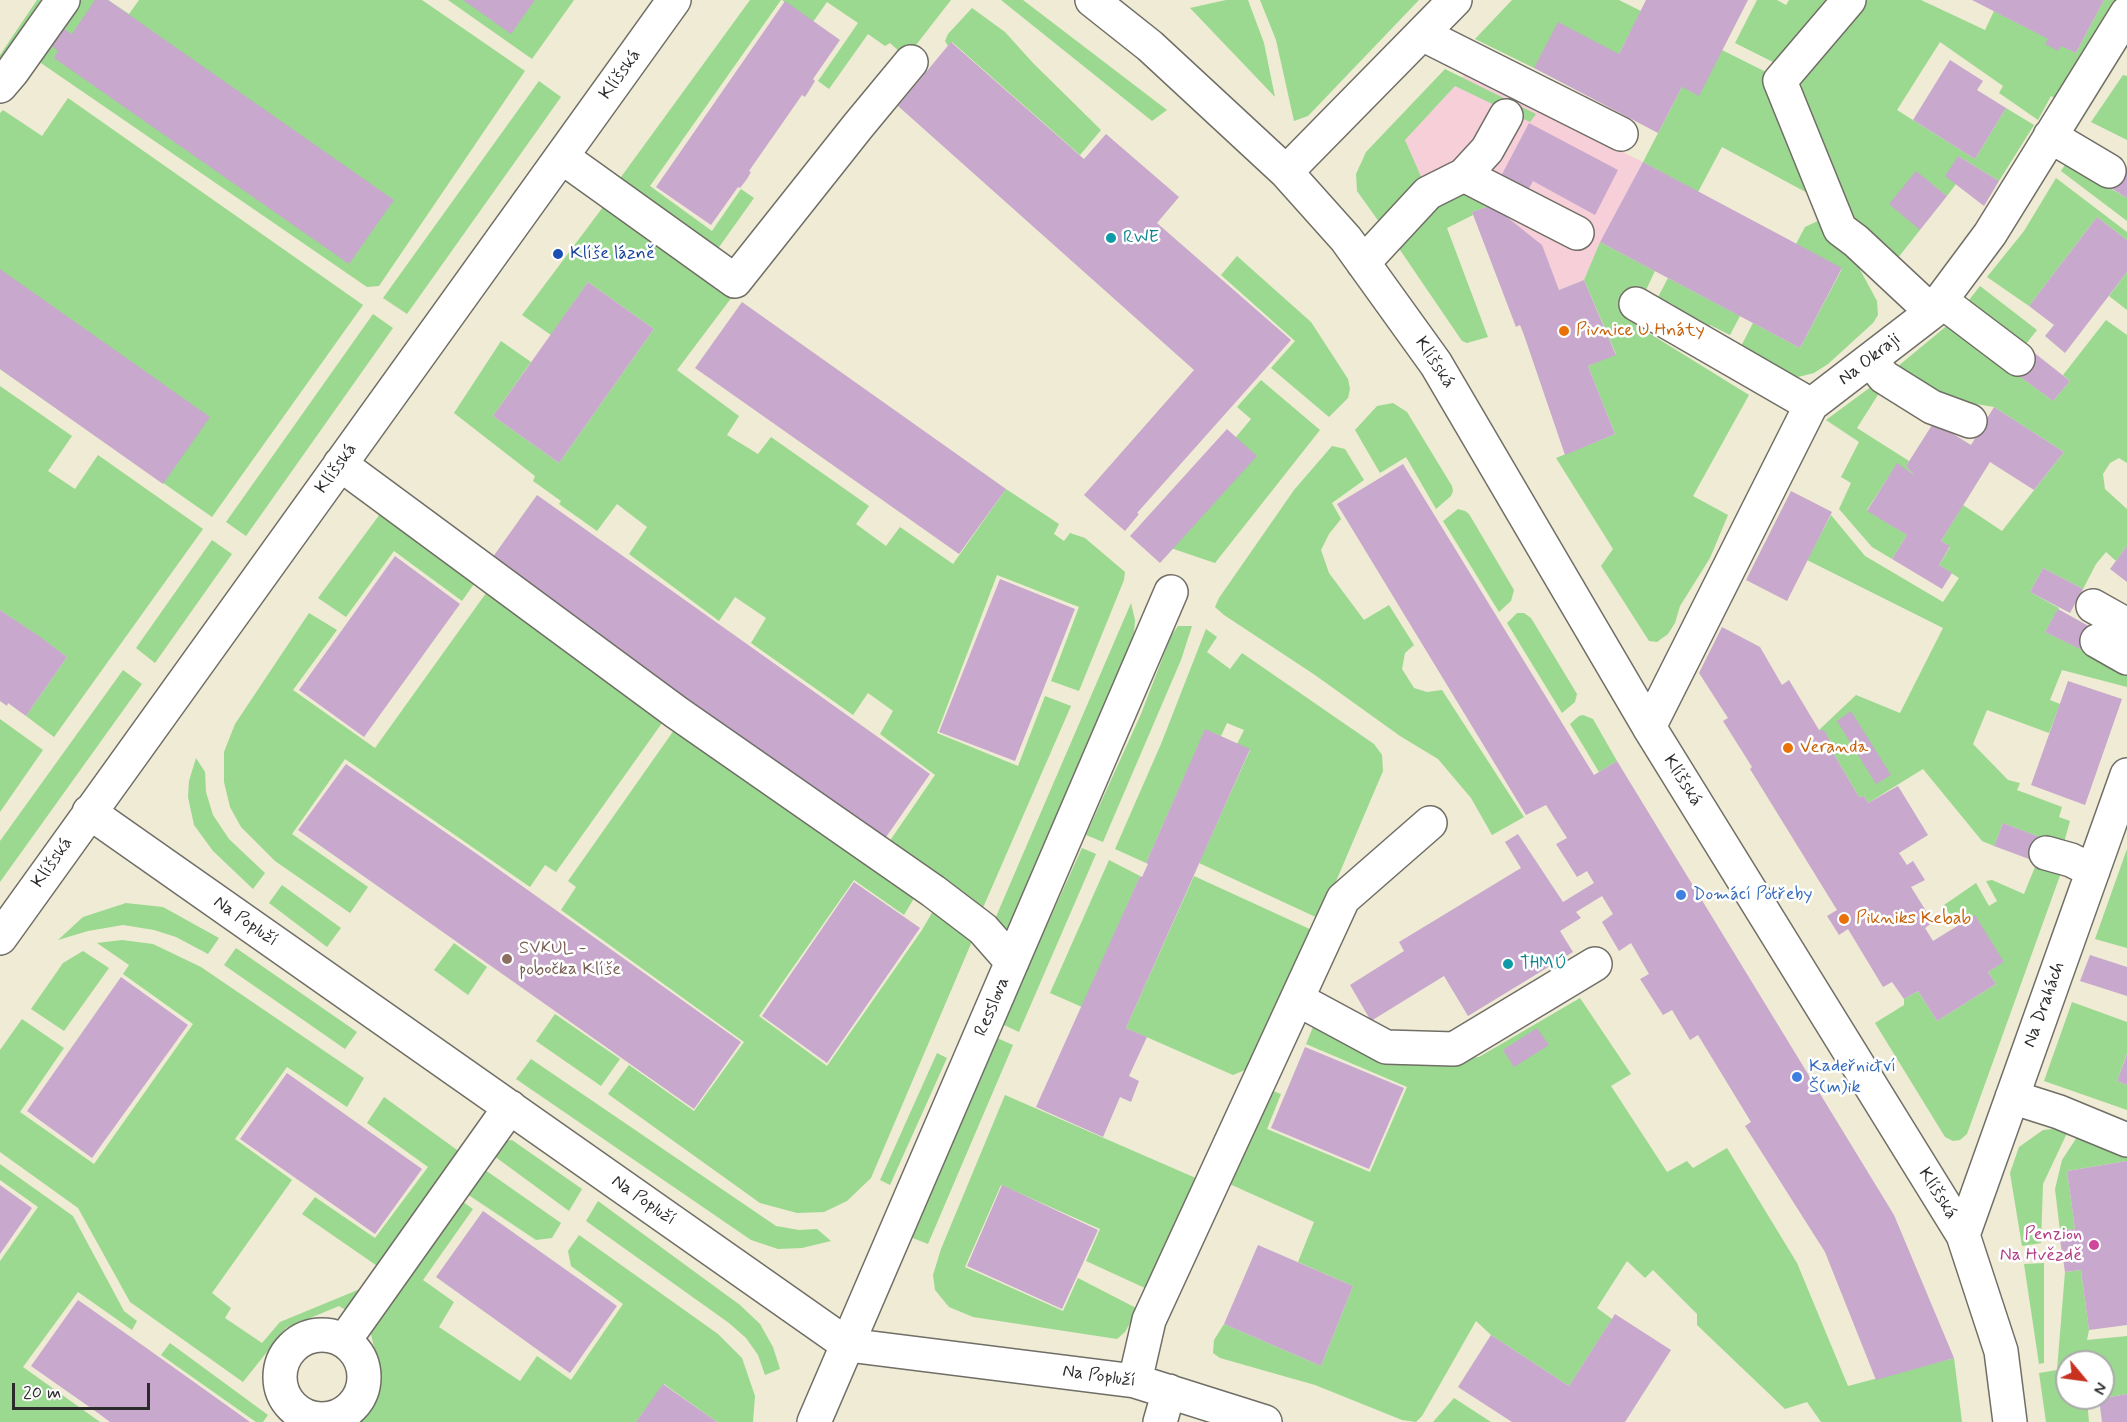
<!DOCTYPE html>
<html>
<head>
<meta charset="utf-8">
<style>
	body { margin:0 }
	#map { position:relative; width:2127px; height:1422px; overflow:hidden; background:#efebd4; font-family:Mynerve,sans-serif }
	canvas { display:block }
	.north { position:absolute; left:2055px; top:1350px; width:60px; height:60px; box-sizing:border-box; background:#fff; border:2px solid #aaa; border-radius:50%; rotate:119deg; font-size:16px; font-weight:700; line-height:24px; text-align:center; color:#2b2b2b }
	.north::after { content:''; display:block; margin:auto; width:21px; height:27px; background:#c8321e; clip-path:polygon(50% 0,100% 100%,50% 72%,0 100%) }
	.scale { position:absolute; left:12px; top:1383px; width:138px; height:27px; box-sizing:border-box; border:3px solid #2b2b2b; border-top:0; padding-left:8px; font-size:18px; line-height:21px; white-space:nowrap; color:#2b2b2b; -webkit-text-stroke:4px #fff; paint-order:stroke }
</style>
</head>
<body>
<div id="map">
<canvas width="2127" height="1422"></canvas>
<div class="north">N</div>
<div class="scale">20 m</div>
</div>
<script>
const ctx = document.querySelector('canvas').getContext('2d');
ctx.lineJoin = 'round';
function fillPath(path, color) {
  ctx.fillStyle = color;
  ctx.fill(path, 'evenodd');
}
function poly(rows) {
  const path = new Path2D();
  for (const r of rows) {
    if (r.length === 3) {
      path.moveTo(r[0] + r[2], r[1]);
      path.arc(r[0], r[1], r[2], 0, 2 * Math.PI);
      continue;
    }
    path.moveTo(r[0], r[1]);
    for (let i = 2; i < r.length; i += 2) path.lineTo(r[i], r[i + 1]);
  }
  return path;
}
function trace(path, color, width, dash) {
  ctx.strokeStyle = color;
  ctx.lineWidth = width;
  ctx.lineCap = dash ? 'butt' : 'round';
  ctx.setLineDash(dash || []);
  ctx.stroke(path);
}
function label(font, color, halo, rows, align = 'center') {
  ctx.font = font + ' Mynerve,sans-serif';
  ctx.lineWidth = 5;
  ctx.setLineDash([]);
  ctx.textBaseline = 'middle';
  ctx.strokeStyle = halo;
  ctx.fillStyle = color;
  for (const [text, x, y, turn = 0] of rows) {
    ctx.save();
    ctx.translate(x, y);
    ctx.rotate((+turn || 0) * Math.PI / 180);
    ctx.textAlign = isNaN(turn) ? turn : align;
    if (halo) ctx.strokeText(text, 0, 0);
    ctx.fillText(text, 0, 0);
    ctx.restore();
  }
}
fillPath(poly([
	[1465,74,1643,162,1600,242,1584,280,1559,290,1541,245,1493,205,1472,212,1473,215,1423,181,1405,140]
]), '#f6cfd9');
fillPath(poly([
	[37,0,45,0,0,65,0,55],
	[80,0,108,0,129,14,139,0,422,0,525,71,379,286,367,287,38,61],
	[448,0,574,0,532,59],
	[750,0,781,0,650,186,712,231,741,189,754,198,717,250,621,184,621,177],
	[782,0,951,0,909,54,902,54,890,43,885,46,868,34,829,89,818,81,858,23,827,2,813,22],
	[1001,0,1023,0,1167,110,1152,121],
	[1226,0,1248,0,1264,43,1275,97,1190,8],
	[1260,0,1419,0,1308,116,1294,121,1276,40],
	[1512,0,1619,0,1641,11,1619,54,1534,68,1475,39],
	[1757,0,1777,0,1786,5,1789,0,1832,0,1777,64,1735,43],
	[1863,0,1921,0,1985,30,1994,11,2076,53,2104,0,2118,0,2057,99,2051,96,2038,120,1999,93,2003,86,1940,42,1897,110,1975,159,2006,108,2034,125,1999,181,1958,156,1956,184,1947,196,1916,172,1920,230,1897,259,1843,214,1805,110,1801,84,1810,59],
	[972,8,1005,32,1033,63,1101,130,1080,155,952,42,948,46,945,41,948,34],
	[1722,50,1772,75,1813,196,1722,147,1698,192,1643,162,1682,87],
	[1445,69,1536,114,1530,122,1455,86,1405,140,1423,181,1382,226,1357,191,1356,174,1366,152],
	[2123,75,2127,76,2127,140,2091,122],
	[539,81,561,97,407,314,383,298],
	[68,98,363,305,212,517,0,369,0,113,3,110,42,136],
	[2066,163,2127,198,2127,221,2061,171],
	[2056,178,2127,232,2127,240,2097,217,2029,306,1987,277,2024,231],
	[1456,192,1471,195,1492,205,1472,212,1473,215,1447,228,1488,337,1467,343,1462,341,1398,247,1441,198],
	[603,207,732,297,677,370,739,416,727,435,758,454,771,437,869,506,856,524,886,546,900,527,953,564,1006,489,1059,524,1054,534,1064,541,1070,533,1085,538,1125,572,1124,580,1079,691,1051,681,1079,607,997,575,937,733,1018,766,1045,696,1071,706,982,910,887,845,935,775,880,734,893,711,868,693,853,715,751,643,766,618,735,597,719,621,629,554,647,527,617,504,597,531,559,504,561,501,533,481,535,476,454,413,501,341,531,362,493,416,559,463,654,329,588,282,551,335,522,315],
	[1822,219,1850,251,1877,301,1878,315,1873,323,1828,364,1814,373,1798,377,1786,376,1740,348,1753,323,1800,348,1842,269,1796,244,1805,227],
	[1600,242,1655,271,1646,290,1638,286,1626,309,1644,330,1749,395,1693,496,1728,515,1710,558,1680,606,1675,623,1668,634,1657,642,1649,641,1601,566,1613,549,1556,458,1615,434,1588,366,1616,354,1584,280],
	[1237,256,1311,322,1348,379,1350,389,1348,398,1329,417,1271,368,1295,341,1221,275],
	[2127,272,2127,310,2109,296],
	[1668,278,1740,316,1730,335,1710,325,1706,332,1670,313,1674,305,1658,297],
	[1980,286,2037,330,2022,349,1965,305],
	[373,314,393,328,246,536,226,522],
	[2106,320,2127,335,2127,463,2119,458,2110,463,2103,474,2105,489,2127,509,2127,546,2116,561,2106,552,2096,564,2083,589,2043,568,2030,592,2059,608,2045,632,2127,671,2127,687,2062,670,2050,700,2060,704,2049,733,1987,710,1973,744,2008,780,2020,783,2017,790,2062,807,2059,817,2070,821,2063,846,2003,823,1994,846,1982,841,1923,769,1868,803,1864,796,1859,797,1831,749,1832,744,1824,731,1819,730,1856,695,1900,713,1943,628,1807,560,1831,515,1865,556,1943,602,1959,578,1939,565,1950,547,1941,541,1963,505,2002,531,2064,452,1994,407,1941,398,1897,367,1949,324,2053,401,2070,381,2063,375],
	[1261,380,1320,430,1215,563,1150,541,1251,419,1237,407],
	[0,386,72,436,48,471,75,489,98,455,203,529,54,737,26,716,67,657,38,636,0,610],
	[1872,386,1881,390,1857,428,1909,461,1906,466,1914,475,1897,464,1867,510,1907,535,1892,559,1872,547,1839,509,1851,483,1841,477,1859,442,1826,420],
	[1393,403,1407,412,1452,486,1453,491,1451,496,1436,509,1406,457,1380,473,1355,430,1377,406],
	[1332,446,1345,449,1364,480,1332,503,1341,519,1329,534,1321,550,1329,573,1364,620,1389,605,1414,645,1405,653,1402,669,1414,688,1427,692,1442,690,1524,817,1492,835,1471,798,1438,759,1400,736,1315,675,1224,615,1215,607,1219,598,1294,490],
	[1458,509,1465,511,1469,514,1514,590,1511,601,1499,612,1443,521],
	[380,514,476,581,462,601,394,551,346,617,318,598],
	[212,540,232,554,155,663,136,648],
	[489,589,667,716,556,872,545,865,530,887,345,759,292,834,368,887,350,913,275,861,241,827,230,807,224,782,224,752,235,724,309,613,337,630,293,690,375,748],
	[1131,603,1135,620,1134,634,1071,785,1007,929,995,919],
	[1517,613,1524,613,1531,618,1577,694,1575,702,1562,713,1507,623],
	[1178,626,1192,626,1181,660,1103,842,1086,835,1141,714,1171,636],
	[1206,629,1217,637,1207,652,1230,669,1242,653,1374,744,1382,755,1383,771,1320,919,1199,863,1250,750,1237,744,1244,730,1227,723,1221,736,1205,730,1146,863,1115,849,1161,744],
	[123,670,142,684,0,882,0,841],
	[1583,715,1593,719,1617,761,1599,772,1570,724,1579,716],
	[0,719,43,750,0,812],
	[679,723,919,890,904,915,854,880,759,1016,827,1066,922,930,937,904,976,932,871,1178,847,1201,824,1212,797,1213,760,1203,608,1094,629,1065,694,1111,744,1042,561,910,576,887,568,881],
	[196,758,205,772,206,792,213,815,229,839,265,873,253,889,213,851,194,825,188,797,189,781],
	[1082,848,1096,854,1019,1032,1002,1024],
	[2127,849,2127,948,2095,939],
	[1109,860,1140,876,1082,1007,1050,993],
	[2037,862,2062,870,1967,1134,1960,1140,1953,1141,1945,1137,1875,1023,1904,1005,1904,999,1918,991,1937,1021,1996,984,1988,972,2003,962,1975,916,1957,927,1944,905,1976,883,1989,906,1997,901,1986,881,1992,880,2024,894],
	[1194,876,1314,931,1250,1068,1233,1075,1126,1028],
	[282,885,341,928,327,947,269,903],
	[126,903,163,907,219,938,208,954,176,937,154,930,123,925,88,931,58,940,83,917],
	[122,940,153,944,201,967,364,1078,347,1107,287,1067,235,1139,292,1180,212,1293,231,1308,225,1318,262,1343,280,1322,360,1289,364,1294,349,1312,339,1306,286,1328,243,1382,130,1302,78,1208,0,1152,0,1050,22,1019,64,1048,20,1112,94,1164,193,1024,123,974,129,965,97,943],
	[454,943,487,967,468,995,434,970],
	[236,948,357,1032,345,1049,224,965],
	[83,951,109,968,64,1031,31,1009,63,963],
	[1580,998,1631,1074,1611,1086,1667,1172,1687,1161,1693,1168,1727,1148,1797,1263,1848,1386,1954,1358,1962,1422,1821,1422,1807,1402,1785,1409,1697,1325,1697,1314,1653,1270,1645,1278,1627,1261,1597,1308,1612,1319,1569,1386,1491,1335,1476,1321,1422,1416,1416,1422,1402,1420,1315,1385,1220,1358,1213,1353,1214,1340,1224,1324,1321,1366,1353,1286,1298,1262,1314,1222,1223,1181,1265,1088,1281,1094,1267,1129,1370,1172,1407,1087,1306,1044,1313,1027,1325,1029,1369,1053,1409,1065,1479,1057],
	[2072,1002,2127,1022,2127,1053,2117,1081,2127,1085,2127,1110,2044,1081],
	[555,1014,620,1059,601,1086,536,1041],
	[997,1038,1013,1045,928,1244,910,1237],
	[937,1053,947,1058,890,1185,880,1180],
	[531,1059,776,1226,799,1230,817,1229,831,1241,802,1248,778,1249,751,1240,516,1079],
	[1005,1095,1198,1179,1147,1289,1086,1261,1100,1229,1001,1185,965,1267,1063,1311,1078,1278,1138,1309,1125,1332,1117,1339,973,1317,949,1307,935,1290,933,1275,941,1249],
	[384,1097,464,1155,383,1270,302,1214,315,1197,375,1238,428,1167,367,1123],
	[2052,1129,2068,1131,2043,1184,2041,1243,2022,1246,2010,1173,2019,1147,2043,1130],
	[2079,1134,2127,1153,2127,1161,2067,1171,2075,1229,2060,1231,2055,1189,2062,1160],
	[512,1140,582,1189,569,1211,490,1153,504,1141],
	[0,1164,73,1216,124,1311,137,1321,132,1330,78,1292,23,1367,100,1422,0,1422,0,1261,38,1207,0,1180],
	[478,1165,561,1223,552,1238,536,1240,461,1190],
	[456,1197,473,1209,423,1280,454,1302,439,1327,520,1381,537,1356,571,1380,623,1304,571,1266,568,1251,579,1235,718,1334,742,1358,755,1396,753,1422,717,1422,664,1384,636,1422,356,1422,372,1396,379,1368,369,1326],
	[598,1201,740,1305,760,1324,773,1347,780,1369,765,1375,758,1355,746,1338,729,1323,586,1221],
	[2044,1263,2044,1363,2039,1364,2024,1264],
	[2081,1270,2089,1330,2087,1340,2127,1336,2127,1394,2087,1401,2089,1422,2046,1422,2039,1373,2057,1370,2065,1272],
	[2067,1362,2103,1362,2103,1398,2067,1398],
	[170,1343,268,1415,263,1422,256,1422,161,1355],
	[1454,1398,1491,1422,1433,1422]
]), '#9ad98f');
fillPath(poly([
	[95,0,108,0,394,200,349,264,54,58,58,51,50,44,62,28,72,34],
	[463,0,535,0,511,34],
	[1646,0,1748,0,1699,96,1682,87,1658,133,1534,68,1558,22,1619,54],
	[1972,0,2104,0,2076,53,2061,46,2058,51,2045,44,2048,39],
	[785,1,840,40,813,79,815,81,805,97,802,95,749,171,751,172,747,179,740,188,738,187,711,225,656,187],
	[951,42,1084,159,1106,134,1179,197,1157,223,1291,340,1137,513,1139,514,1125,531,1084,495,1194,370,898,106],
	[1950,60,1983,81,1977,90,2006,108,1975,159,1913,120],
	[1529,123,1618,170,1595,215,1533,181,1526,194,1499,180],
	[1958,156,1999,181,1984,206,1945,176],
	[1643,162,1842,268,1800,348,1600,242],
	[2122,167,2127,170,2127,198,2109,187],
	[1916,171,1947,196,1920,230,1889,204],
	[1492,205,1542,245,1559,290,1584,280,1616,355,1588,366,1615,434,1565,455,1524,335,1520,325,1516,327,1472,212],
	[2097,217,2127,240,2127,272,2065,353,2045,336,2054,325,2029,306],
	[0,269,210,417,163,484,0,369],
	[588,282,654,329,559,463,493,416],
	[742,302,1006,489,959,554,695,368],
	[2032,351,2070,381,2053,401,2015,373],
	[1994,407,2064,452,2034,490,1990,462,1941,541,1950,546,1939,565,1952,573,1942,589,1892,559,1907,535,1867,511,1897,463,1914,475,1906,466,1934,422,1971,445],
	[1227,429,1257,456,1160,563,1130,536],
	[1403,464,1594,775,1617,761,1894,1215,1954,1358,1876,1380,1825,1252,1745,1126,1751,1122,1698,1035,1690,1040,1672,1010,1663,1015,1640,979,1649,974,1631,943,1619,951,1602,922,1613,914,1602,896,1576,912,1581,918,1560,931,1573,952,1468,1016,1444,976,1371,1021,1350,985,1404,951,1399,942,1521,868,1505,842,1518,834,1563,902,1594,883,1587,871,1577,877,1556,844,1567,838,1546,805,1526,815,1337,504],
	[1791,491,1832,512,1787,601,1746,580],
	[537,495,930,774,884,840,490,561],
	[2127,546,2127,582,2110,569],
	[395,556,460,604,364,737,299,690],
	[2043,568,2083,589,2070,613,2030,592],
	[1000,579,1075,609,1015,761,939,732],
	[2058,609,2094,629,2082,650,2045,632],
	[0,610,39,636,67,657,26,716,8,703,7,706,0,701],
	[1722,627,1760,647,1782,685,1789,680,1819,730,1824,730,1832,744,1831,749,1859,797,1864,796,1868,803,1898,786,1928,835,1899,853,1907,865,1913,861,1925,880,1911,887,1933,922,1925,928,1933,941,1975,915,2004,962,1988,972,1996,984,1937,1021,1918,991,1904,999,1892,982,1883,987,1848,929,1839,935,1827,916,1837,910,1750,769,1752,767,1723,721,1728,718,1699,673],
	[2068,681,2122,699,2085,805,2031,785],
	[1851,711,1891,775,1876,784,1837,721],
	[1205,729,1250,749,1126,1028,1147,1037,1129,1076,1139,1081,1131,1102,1120,1097,1103,1137,1036,1107,1140,876,1142,877,1148,864,1146,863],
	[346,764,480,856,741,1042,694,1109,298,830],
	[2003,823,2045,839,2037,862,1994,846],
	[854,882,920,928,827,1063,762,1016],
	[2090,955,2127,967,2127,996,2080,981],
	[121,977,188,1025,92,1158,27,1111],
	[1537,1028,1549,1045,1514,1067,1503,1050],
	[1305,1047,1404,1088,1369,1169,1271,1128],
	[2127,1054,2127,1085,2117,1081],
	[287,1073,422,1169,375,1234,240,1139],
	[2127,1161,2127,1325,2089,1330,2081,1270,2065,1272,2060,1240,2060,1231,2075,1229,2067,1171],
	[0,1185,32,1208,0,1254],
	[1002,1185,1098,1230,1062,1309,967,1266],
	[483,1211,617,1306,570,1373,436,1277],
	[1258,1245,1353,1286,1321,1366,1224,1324],
	[78,1300,145,1347,250,1422,110,1422,98,1413,31,1366],
	[1615,1314,1671,1350,1625,1422,1512,1422,1458,1387,1491,1335,1569,1386],
	[663,1384,717,1422,636,1422],
	[2127,1394,2127,1422,2102,1422,2099,1399]
]), '#c8a8cd');
const minor = poly([
	[1092,0,1150,46,1286,172,1346,239,1436,364,1649,727,1963,1235,2001,1351,2010,1422],
	[1849,0,1780,81,1840,229,1856,241,1932,312],
	[1422,34,1621,134],
	[0,86,12,72,63,0],
	[2050,136,2109,171],
	[562,157,735,281,858,126,911,62],
	[1286,172,1455,0],
	[1464,175,1577,233],
	[1363,263,1428,193,1464,175,1487,150,1506,116],
	[1940,300,2018,359],
	[1636,304,1811,405],
	[1870,360,1884,377,1932,407,1970,421],
	[340,464,676,712,933,891,983,929,1012,962],
	[2093,606,2127,625],
	[2097,641,2127,658],
	[1649,727,1811,405,1932,312,1990,234,2127,13],
	[89,812,848,1345,1135,1381,1265,1422],
	[2046,853,2071,860,2093,871],
	[0,938,674,0],
	[1297,999,1386,1047,1454,1049,1595,964],
	[2012,1097,2059,1112,2127,1140],
	[1963,1235,2127,775],
	[322,1377,42],
	[344,1341,510,1107],
	[1135,1381,1149,1320,1343,899,1430,823],
	[814,1422,1171,592],
	[1160,1422,1169,1391]
]);
trace(minor, '#706e66', 36);
trace(minor, '#fff', 33);
for (const [x, y, r, color] of [
	[1111,238,6,"#0f9aa8"],
	[558,254,6,"#1a4fb4"],
	[1564,331,6,"#e8710a"],
	[1788,748,6,"#e8710a"],
	[1681,895,6,"#3f7fe0"],
	[1844,919,6,"#e8710a"],
	[507,959,6,"#8d6e63"],
	[1508,964,6,"#0f9aa8"],
	[1797,1077,6,"#3f7fe0"],
	[2094,1245,6,"#d1479c"]
]) {
  const dot = new Path2D();
  dot.arc(x, y, r, 0, 2 * Math.PI);
  ctx.fillStyle = color;
  ctx.fill(dot);
  trace(dot, '#fff', 2);
}
label('18px', '#2b2b2b', '#fff', [
	["Klíšská",621,75,-54],
	["Na Okraji",1870,360,-38],
	["Klíšská",1434,363,57],
	["Klíšská",337,469,-54],
	["Klíšská",1682,781,58],
	["Klíšská",53,863,-55],
	["Na Popluží",245,922,35],
	["Na Drahách",2045,1005,-70],
	["Resslova",993,1007,-67],
	["Klíšská",1937,1194,58],
	["Na Popluží",643,1201,35],
	["Na Popluží",1099,1377,8]
]);
label('18px', '#0d838f', '#fff', [
	["RWE",1123,238],
	["THMÚ",1520,964]
], 'left');
label('18px', '#164399', '#fff', [
	["Klíše lázně",570,254]
], 'left');
label('18px', '#c56008', '#fff', [
	["Pivnice U Hnáty",1576,331],
	["Veranda",1800,748],
	["Pikniks Kebab",1856,919]
], 'left');
label('18px', '#366cbe', '#fff', [
	["Domácí Potřeby",1693,895],
	["Kadeřnictví",1809,1067],
	["Š(m)ik",1809,1088]
], 'left');
label('18px', '#785e54', '#fff', [
	["SVKUL -",519,949],
	["pobočka Klíše",519,970]
], 'left');
label('18px', '#b23c85', '#fff', [
	["Penzion",2082,1235],
	["Na Hvězdě",2082,1256]
], 'right');
</script>
</body>
</html>
